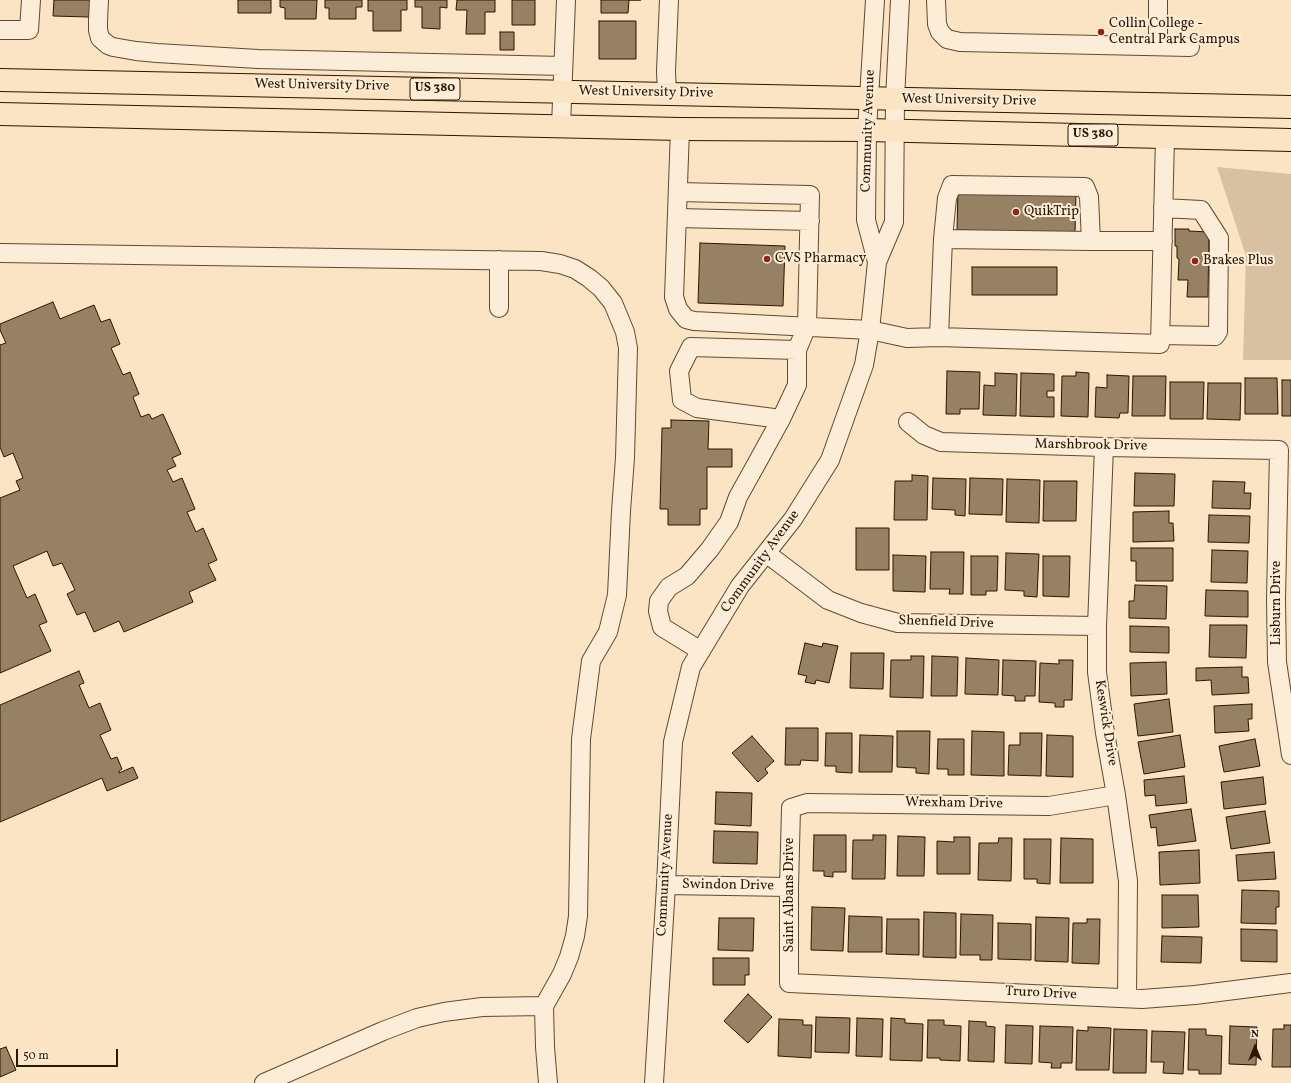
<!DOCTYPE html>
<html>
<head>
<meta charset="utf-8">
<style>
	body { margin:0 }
	#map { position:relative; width:1291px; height:1083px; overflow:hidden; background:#fbe4c3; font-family:Vollkorn,serif }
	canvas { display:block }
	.north { position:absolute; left:1235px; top:1027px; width:40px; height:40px; -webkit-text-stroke:3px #fcedd8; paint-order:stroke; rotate:0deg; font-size:11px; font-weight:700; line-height:16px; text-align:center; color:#2b1600 }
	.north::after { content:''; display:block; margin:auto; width:14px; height:18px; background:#2b1600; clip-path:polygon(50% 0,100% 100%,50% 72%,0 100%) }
	.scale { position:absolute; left:16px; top:1049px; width:102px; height:18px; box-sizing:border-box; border:2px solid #2b1600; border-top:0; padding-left:5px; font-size:12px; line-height:14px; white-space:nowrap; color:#2b1600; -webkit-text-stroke:3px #fcedd8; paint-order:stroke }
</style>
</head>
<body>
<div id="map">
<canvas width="1291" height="1083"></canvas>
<div class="north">N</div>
<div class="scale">50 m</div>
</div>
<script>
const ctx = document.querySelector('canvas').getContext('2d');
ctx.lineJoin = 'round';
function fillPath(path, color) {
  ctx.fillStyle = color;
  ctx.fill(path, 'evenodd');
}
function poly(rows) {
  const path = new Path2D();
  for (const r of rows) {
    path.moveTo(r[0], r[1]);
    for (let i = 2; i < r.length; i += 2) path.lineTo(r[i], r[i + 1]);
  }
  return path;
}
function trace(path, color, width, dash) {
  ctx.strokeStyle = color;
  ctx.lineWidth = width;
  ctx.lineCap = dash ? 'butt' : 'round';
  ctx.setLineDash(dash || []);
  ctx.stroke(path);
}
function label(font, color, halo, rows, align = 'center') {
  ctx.font = font + ' Vollkorn,serif';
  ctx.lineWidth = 4;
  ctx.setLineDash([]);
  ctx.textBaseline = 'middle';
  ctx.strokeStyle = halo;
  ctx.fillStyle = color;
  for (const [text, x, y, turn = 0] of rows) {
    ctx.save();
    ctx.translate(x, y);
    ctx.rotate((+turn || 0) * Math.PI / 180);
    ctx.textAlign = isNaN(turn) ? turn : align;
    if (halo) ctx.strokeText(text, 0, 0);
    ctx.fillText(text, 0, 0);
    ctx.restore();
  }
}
fillPath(poly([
	[1217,167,1291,174,1291,360,1243,360,1246,256]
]), '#d8c1a2');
const building = poly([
	[54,0,90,0,89,17,53,16,54,0],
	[238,0,271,0,271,13,238,13,238,0],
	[280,0,317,0,316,19,285,19,285,8,280,7,280,0],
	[325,0,362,0,362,7,356,7,356,19,329,19,329,8,325,8,325,0],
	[368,0,407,0,407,10,401,10,401,31,373,31,373,11,368,11,368,0],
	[415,0,447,0,447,8,440,7,440,29,422,28,422,7,415,7,415,0],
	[457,0,495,0,495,12,485,12,485,34,466,34,467,10,456,10,457,0],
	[512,0,535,0,535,25,512,25,512,0],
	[601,0,641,0,629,0,628,13,601,13,601,0],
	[599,21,636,21,636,59,599,59,599,21],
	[500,32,514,32,514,50,500,50,500,32],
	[958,190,1076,193,1075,233,957,230,958,190],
	[1175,229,1189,229,1189,231,1209,232,1208,297,1187,297,1188,280,1178,280,1179,259,1177,258,1177,246,1175,246,1175,229],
	[700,243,785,246,783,306,698,303,700,243],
	[972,267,1057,267,1057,295,972,295,972,267],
	[53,302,60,319,94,305,101,322,110,319,120,344,111,348,123,375,130,372,139,394,133,397,141,417,149,414,152,419,163,414,181,454,172,458,176,466,167,470,173,482,182,478,195,509,187,512,196,532,203,528,217,560,208,564,216,580,189,592,193,602,124,632,119,621,94,632,85,612,77,615,67,594,75,590,62,563,53,566,47,551,13,566,27,598,35,594,47,622,39,625,51,651,0,673,0,498,20,490,16,481,23,478,13,453,4,457,0,447,0,345,6,343,0,330,0,324,53,302],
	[947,371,980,372,979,409,960,409,960,414,946,414,947,371],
	[1076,372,1089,373,1088,417,1061,416,1062,376,1076,376,1076,372],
	[995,373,1017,374,1016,416,983,415,984,385,995,386,995,373],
	[1021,373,1054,374,1054,391,1047,391,1047,397,1054,397,1054,417,1020,416,1021,373],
	[1107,375,1129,376,1128,413,1120,413,1119,418,1095,417,1096,387,1107,388,1107,375],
	[1133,376,1166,376,1165,416,1132,416,1133,376],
	[1245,378,1277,378,1278,414,1245,414,1245,378],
	[1282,380,1291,380,1291,416,1282,416,1282,380],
	[1170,382,1204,382,1203,419,1170,419,1170,382],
	[1208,383,1241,383,1240,420,1207,419,1208,383],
	[671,420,709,421,708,449,732,449,732,467,707,467,707,509,700,509,700,525,668,525,668,509,660,509,662,428,671,428,671,420],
	[1135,473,1175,474,1174,506,1134,506,1135,473],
	[912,475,928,476,927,520,894,520,895,481,912,481,912,475],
	[933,478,966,479,965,516,955,515,955,510,932,509,933,478],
	[970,478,1003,479,1002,515,969,514,970,478],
	[1007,479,1040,480,1039,523,1006,522,1007,479],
	[1044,481,1077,481,1076,521,1043,521,1044,481],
	[1213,481,1245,482,1244,493,1251,493,1250,509,1212,508,1213,481],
	[1169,511,1169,523,1173,523,1174,541,1133,542,1133,512,1169,511],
	[1209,515,1250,516,1249,543,1208,542,1209,515],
	[856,528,889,528,889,570,856,570,856,528],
	[1131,548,1173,548,1173,581,1136,581,1136,561,1131,561,1131,548],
	[1212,550,1248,551,1247,583,1211,582,1212,550],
	[931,552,964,552,963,594,949,594,950,589,930,589,931,552],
	[1006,553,1039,554,1037,597,1024,596,1024,591,1005,590,1006,553],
	[893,555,926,556,925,592,893,591,893,555],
	[971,556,998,556,997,591,986,591,986,595,971,595,971,556],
	[1043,556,1070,556,1069,597,1043,596,1043,556],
	[1135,585,1167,586,1166,619,1129,618,1129,601,1134,601,1135,585],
	[1206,590,1248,591,1248,617,1205,616,1206,590],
	[1210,625,1247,625,1246,658,1209,657,1210,625],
	[1130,626,1169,627,1169,653,1130,652,1130,626],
	[805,643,822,647,823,643,838,646,829,683,816,680,815,684,805,682,807,676,798,674,805,643],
	[851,653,884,653,883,689,850,688,851,653],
	[911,656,924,656,923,698,890,697,891,660,911,660,911,656],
	[932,656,958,657,957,696,931,696,932,656],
	[966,658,999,660,998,695,965,694,966,658],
	[1003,660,1036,661,1035,696,1025,696,1025,701,1015,701,1015,696,1002,695,1003,660],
	[1059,660,1073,660,1072,700,1064,700,1064,707,1055,707,1055,703,1039,702,1040,663,1059,664,1059,660],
	[1166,662,1167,694,1131,696,1130,663,1166,662],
	[1242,667,1242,677,1248,677,1249,693,1212,695,1211,680,1196,681,1196,668,1242,667],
	[79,671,84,683,79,685,89,708,100,703,111,730,100,735,111,759,117,757,122,769,119,771,119,773,133,767,138,778,107,791,102,778,0,822,0,705,79,671],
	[1169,699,1173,732,1138,736,1134,704,1169,699],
	[1252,704,1252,719,1248,719,1249,731,1215,733,1214,706,1252,704],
	[786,728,818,728,818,761,801,760,800,765,785,765,786,728],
	[897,731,930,731,929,774,916,773,916,768,897,767,897,731],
	[972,731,1004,732,1004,776,971,775,972,731],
	[826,733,852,733,852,773,836,772,836,766,825,766,826,733],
	[1020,733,1042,733,1041,776,1008,775,1009,745,1020,745,1020,733],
	[860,735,893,736,892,772,859,772,860,735],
	[1047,735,1073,736,1073,777,1046,776,1047,735],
	[1180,735,1185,767,1144,774,1138,742,1180,735],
	[752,736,774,761,765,769,768,773,758,782,732,753,752,736],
	[938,739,964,739,964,775,948,775,948,769,937,769,938,739],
	[1255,739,1260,766,1224,772,1219,746,1255,739],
	[1184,776,1187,803,1156,806,1155,795,1145,796,1144,780,1184,776],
	[1263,777,1266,804,1224,809,1221,782,1263,777],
	[716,792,752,793,751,826,715,824,716,792],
	[1191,809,1196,841,1158,846,1156,827,1151,828,1149,815,1191,809],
	[1265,811,1270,843,1231,849,1226,817,1265,811],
	[714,831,758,832,757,864,713,863,714,831],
	[814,835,846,835,846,872,833,872,833,877,824,876,824,871,813,871,814,835],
	[873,835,886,835,885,879,852,879,853,840,873,840,873,835],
	[898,836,925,837,924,876,897,876,898,836],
	[954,837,970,837,970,874,937,874,937,841,954,842,954,837],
	[999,838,1012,838,1011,881,978,880,979,843,998,843,999,838],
	[1061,838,1093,839,1093,883,1060,883,1061,838],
	[1024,839,1051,839,1050,884,1037,883,1037,879,1024,879,1024,839],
	[1199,850,1200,883,1160,885,1159,852,1199,850],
	[1274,852,1276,879,1238,881,1236,855,1274,852],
	[1242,890,1279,891,1279,907,1276,907,1276,924,1241,923,1242,890],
	[1162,895,1198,895,1199,927,1162,928,1162,895],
	[812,907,845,908,843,951,811,950,812,907],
	[924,912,956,913,956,958,923,957,924,912],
	[961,914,993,915,992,960,980,960,980,955,960,955,961,914],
	[849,916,882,917,882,952,848,952,849,916],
	[1036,917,1069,918,1068,962,1035,961,1036,917],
	[719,918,754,918,753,951,718,950,719,918],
	[887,919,919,919,919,955,886,954,887,919],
	[1087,919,1100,919,1099,964,1072,963,1073,923,1087,923,1087,919],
	[998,923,1031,924,1031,960,998,959,998,923],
	[1241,929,1277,930,1277,962,1241,961,1241,929],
	[1162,936,1202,937,1201,963,1161,962,1162,936],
	[713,958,749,958,749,975,745,975,745,985,713,985,713,958],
	[748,994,772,1017,748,1043,724,1021,748,994],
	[816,1017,850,1018,849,1053,815,1052,816,1017],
	[857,1018,883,1019,882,1057,856,1056,857,1018],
	[891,1018,905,1019,905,1023,923,1024,922,1061,890,1060,891,1018],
	[779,1019,803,1020,803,1025,812,1025,811,1058,778,1056,779,1019],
	[928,1020,944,1020,944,1025,961,1026,960,1061,940,1060,940,1058,927,1058,928,1020],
	[969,1021,986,1022,986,1026,995,1027,994,1062,968,1061,969,1021],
	[1006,1025,1033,1026,1032,1064,1005,1063,1006,1025],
	[1284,1025,1291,1025,1291,1067,1272,1067,1273,1029,1284,1029,1284,1025],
	[1040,1026,1073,1027,1072,1063,1061,1063,1061,1068,1051,1068,1052,1063,1039,1062,1040,1026],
	[1230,1026,1257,1027,1256,1065,1229,1064,1230,1026],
	[1088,1027,1111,1028,1109,1070,1076,1070,1077,1030,1088,1031,1088,1027],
	[1114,1029,1147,1030,1146,1073,1113,1073,1114,1029],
	[1189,1029,1206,1029,1206,1035,1222,1036,1221,1074,1199,1074,1199,1070,1188,1070,1189,1029],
	[1152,1031,1185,1032,1183,1074,1163,1073,1164,1062,1151,1062,1152,1031],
	[6,1047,16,1070,0,1077,0,1049,6,1047]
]);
fillPath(building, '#978165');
trace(building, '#2b1600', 1);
const minor = poly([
	[99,0,98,21,98,30,100,38,108,45,113,47,136,51,157,53,258,59,563,66],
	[875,0,867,130,866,220,877,262],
	[936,0,937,24,940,32,947,39,960,42,1190,47],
	[1158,0,1158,46],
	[0,30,29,30,31,0],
	[667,94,666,71,669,0],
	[561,126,566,0],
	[680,129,674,297,678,309,686,319,694,321,870,330,907,338,939,337,1160,344,1165,137],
	[678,192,810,195,807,326,797,350,797,385,781,419,758,461,738,497,729,522,710,549,687,576,669,587,659,601,658,611,662,627,701,651],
	[677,218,810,221],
	[943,239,947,198,952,185,1085,187,1089,197,1091,241],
	[0,253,541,261,560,264,575,269,589,278,601,288,613,303,625,332,628,348,625,458,621,511,617,595,608,632,591,661,581,739,578,916,575,936,569,957,562,974,544,1006,545,1047,548,1083],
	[499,260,499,308],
	[1160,335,1215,336,1218,332,1219,238,1201,210,1163,208],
	[939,337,943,239,1091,241,1163,241],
	[781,419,697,408,682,400,679,371,691,347,797,350],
	[908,422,924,435,941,442,1104,447,1279,450,1276,600,1277,662,1291,755],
	[1104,447,1097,626,1097,672,1105,733,1116,795,1128,881,1127,998],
	[766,553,828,600,861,613,898,623,1097,626],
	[1116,795,1049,806,807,803,791,808,789,887,789,983,1142,999,1195,995,1291,983],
	[666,885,789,887],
	[264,1083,383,1031,417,1018,444,1012,482,1007,544,1006],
	[654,1083,666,885,673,742,691,667,740,586,793,519,830,460,864,365,870,330,877,262,894,222,895,99,900,0]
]);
const highway = poly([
	[0,80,1291,107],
	[0,114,680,129,867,130,1291,140]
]);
trace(minor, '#5f4a31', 20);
trace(highway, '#2b1600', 24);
trace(minor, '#fcedd8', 18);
trace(highway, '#fbe4c3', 22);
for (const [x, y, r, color] of [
	[1101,32,4,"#8f2418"],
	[1016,212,4,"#8f2418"],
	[767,259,4,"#8f2418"],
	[1195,261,4,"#8f2418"]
]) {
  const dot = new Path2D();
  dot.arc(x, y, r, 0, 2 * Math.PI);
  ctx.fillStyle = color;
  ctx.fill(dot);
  trace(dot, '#fcedd8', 1.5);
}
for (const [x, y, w] of [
	[435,89,50],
	[1093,135,50]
]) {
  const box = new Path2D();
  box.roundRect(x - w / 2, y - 11, w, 22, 3);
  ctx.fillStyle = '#fcedd8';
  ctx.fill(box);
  trace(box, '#2b1600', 1);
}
label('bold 13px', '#2b1600', null, [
	["US 380",435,89],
	["US 380",1093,135]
]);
label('14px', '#2b1600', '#fcedd8', [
	["Collin College -",1109,24],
	["Central Park Campus",1109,40],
	["QuikTrip",1024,212],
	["CVS Pharmacy",775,259],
	["Brakes Plus",1203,261]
], 'left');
label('14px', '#2b1600', '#fcedd8', [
	["West University Drive",322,86,1],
	["West University Drive",646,93,1],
	["West University Drive",969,101,1],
	["Community Avenue",869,131,-88],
	["Marshbrook Drive",1091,446,1],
	["Community Avenue",761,562,-54],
	["Lisburn Drive",1277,603,-90],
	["Shenfield Drive",946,623,2],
	["Keswick Drive",1105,723,81],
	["Wrexham Drive",954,804,1],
	["Community Avenue",666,875,-87],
	["Swindon Drive",728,886,1],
	["Saint Albans Drive",790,895,-90],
	["Truro Drive",1041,994,3]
]);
</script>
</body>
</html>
